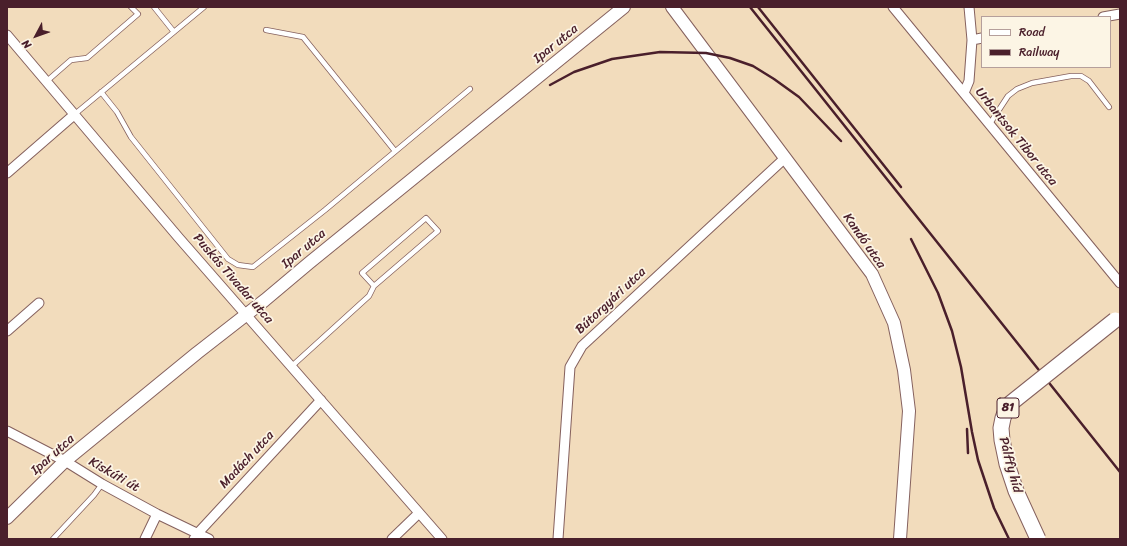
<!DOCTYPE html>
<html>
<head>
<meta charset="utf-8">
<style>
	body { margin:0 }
	#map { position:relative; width:1127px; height:546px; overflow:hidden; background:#f2dcbc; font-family:Sriracha,sans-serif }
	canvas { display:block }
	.frame { position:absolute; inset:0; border:8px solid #4a1f2b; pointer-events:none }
	.legend { position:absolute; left:981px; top:16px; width:130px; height:52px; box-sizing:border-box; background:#fcf5e5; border:1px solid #b59f9b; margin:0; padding:5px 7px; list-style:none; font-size:12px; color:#4a1f2b }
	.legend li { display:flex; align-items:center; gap:8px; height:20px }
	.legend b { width:20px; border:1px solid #b59f9b }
	.north { position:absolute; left:16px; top:16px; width:40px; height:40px; -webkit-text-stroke:3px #fcf5e5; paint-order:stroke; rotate:229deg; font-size:11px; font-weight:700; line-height:16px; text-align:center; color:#4a1f2b }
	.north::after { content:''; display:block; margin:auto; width:14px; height:18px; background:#4a1f2b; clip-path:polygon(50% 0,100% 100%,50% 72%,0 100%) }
</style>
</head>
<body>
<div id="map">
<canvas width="1127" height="546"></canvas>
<div class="frame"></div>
<ul class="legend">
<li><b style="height:5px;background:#fff"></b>Road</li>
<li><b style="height:5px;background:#4a1f2b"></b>Railway</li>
</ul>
<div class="north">N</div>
</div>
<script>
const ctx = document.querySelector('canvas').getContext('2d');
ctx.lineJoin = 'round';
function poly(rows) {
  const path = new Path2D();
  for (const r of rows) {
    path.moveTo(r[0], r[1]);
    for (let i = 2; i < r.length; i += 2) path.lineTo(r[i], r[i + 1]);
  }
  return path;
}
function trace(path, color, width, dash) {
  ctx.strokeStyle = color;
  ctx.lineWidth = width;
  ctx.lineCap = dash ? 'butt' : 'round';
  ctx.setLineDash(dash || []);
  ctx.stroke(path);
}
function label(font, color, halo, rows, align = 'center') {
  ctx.font = font + ' Sriracha,sans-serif';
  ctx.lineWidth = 3.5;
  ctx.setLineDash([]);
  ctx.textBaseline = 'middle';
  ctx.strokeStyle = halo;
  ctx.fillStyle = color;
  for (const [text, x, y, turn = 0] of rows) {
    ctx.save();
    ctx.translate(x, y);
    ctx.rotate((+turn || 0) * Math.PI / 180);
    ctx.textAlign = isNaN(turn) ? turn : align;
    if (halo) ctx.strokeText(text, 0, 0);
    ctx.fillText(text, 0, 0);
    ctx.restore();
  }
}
const service = poly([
	[154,7,174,32],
	[266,30,303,37,395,151],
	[47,81,71,60,87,58,138,14,131,7],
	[101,92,117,112,131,137,228,259,238,265,253,267,325,210,470,89],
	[75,114,204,7],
	[989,125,1008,96,1017,89,1032,83,1071,76,1081,76,1089,81,1109,107],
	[292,366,369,296,374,286,438,231,426,218,362,273,374,286],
	[53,539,94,495,102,484]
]);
const minor = poly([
	[893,7,1120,283],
	[1103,17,1120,14],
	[7,35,179,238,442,539],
	[972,40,982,38],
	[964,93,969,81,972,40,969,7],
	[7,173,75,114],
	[7,331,39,303],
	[7,431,65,461,102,484,157,514,209,539],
	[145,539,157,514],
	[194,539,198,533,321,400],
	[392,539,419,513],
	[558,539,570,367,582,346,785,158]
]);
const tertiary = poly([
	[672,7,872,274,894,323,904,370,909,411,900,539],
	[7,518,65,461,197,353,265,300,309,263,624,7]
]);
trace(service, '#85615e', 6);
trace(minor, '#85615e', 11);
trace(tertiary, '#85615e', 14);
trace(service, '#fff', 4.5);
trace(minor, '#fff', 9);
trace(tertiary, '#fff', 12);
trace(poly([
	[750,7,1120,472],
	[758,7,901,187],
	[550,85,574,72,612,59,660,52,706,53,730,58,753,66,774,79,799,97,841,141],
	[911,239,938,293,952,331,961,367,972,432,978,460,994,508,1009,539],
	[967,429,968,453]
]), '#4a1f2b', 2.5);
const primaryBridge = poly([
	[1038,539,1016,491,1007,464,1002,440,1001,428,1003,418,1006,410,1011,403,1115,320]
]);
trace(primaryBridge, '#85615e', 17, []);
trace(primaryBridge, '#fff', 15);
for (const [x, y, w] of [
	[1008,408,22]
]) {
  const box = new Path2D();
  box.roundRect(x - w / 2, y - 10, w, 20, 3);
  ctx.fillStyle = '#fcf5e5';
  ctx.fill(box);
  trace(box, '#4a1f2b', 1);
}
label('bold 12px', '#4a1f2b', null, [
	["81",1008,408]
]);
label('13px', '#4a1f2b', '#fcf5e5', [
	["Ipar utca",556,44,-39],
	["Urbantsok Tibor utca",1016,137,51],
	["Kandó utca",864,241,55],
	["Ipar utca",304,249,-40],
	["Puskás Tivadar utca",233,279,49],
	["Bútorgyári utca",611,301,-43],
	["Ipar utca",53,455,-42],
	["Madách utca",247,460,-47],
	["Pálffy híd",1010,465,75],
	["Kiskúti út",114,475,30]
]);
</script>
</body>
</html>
